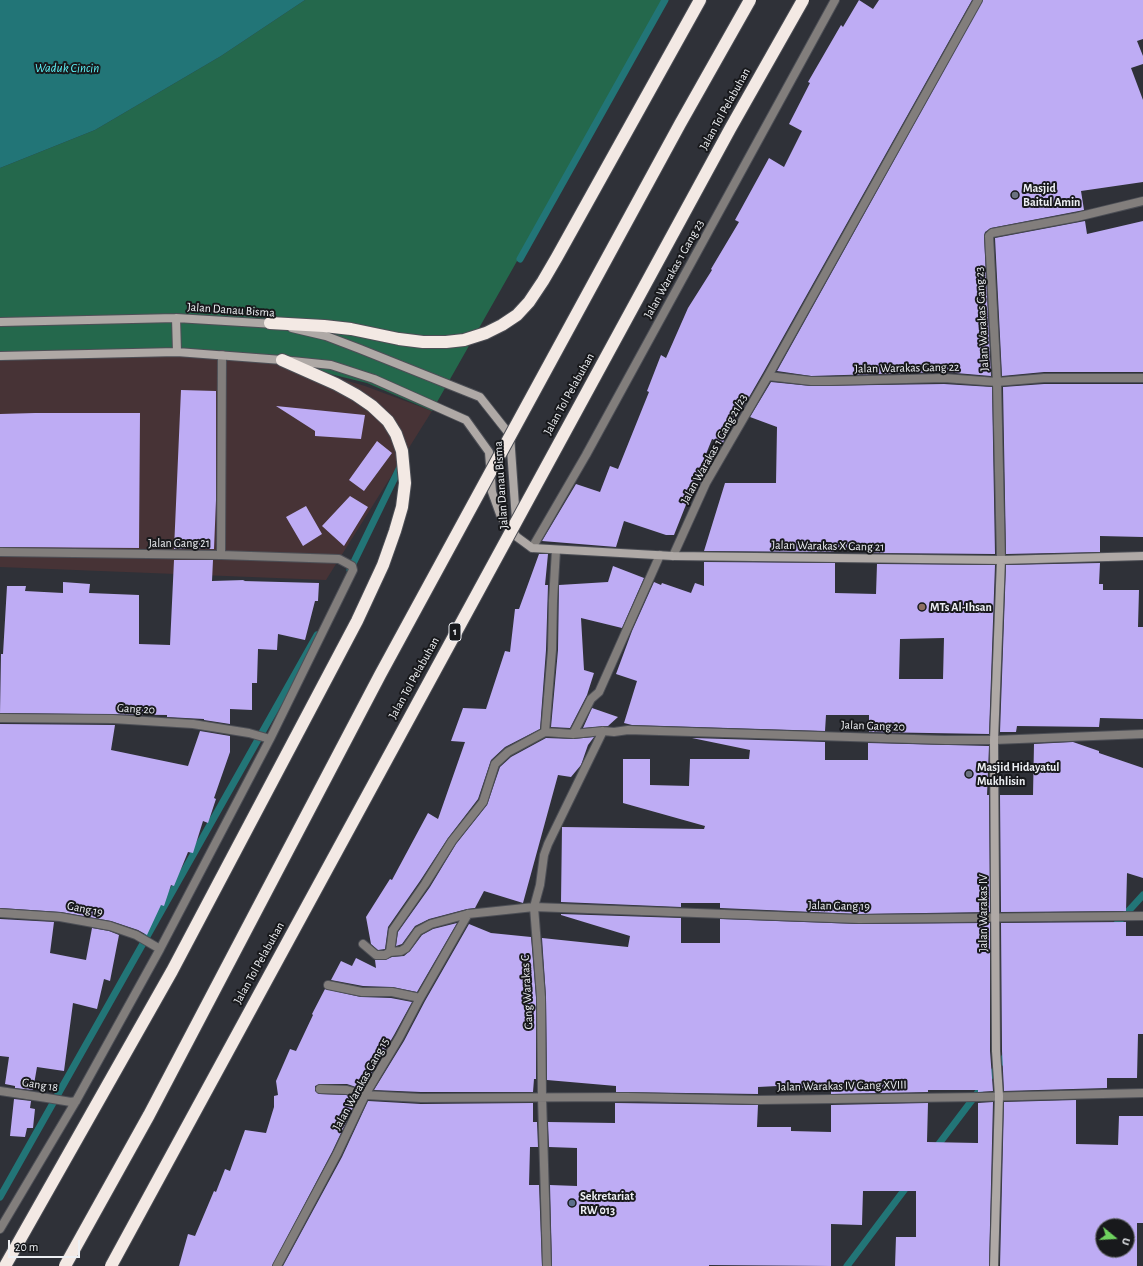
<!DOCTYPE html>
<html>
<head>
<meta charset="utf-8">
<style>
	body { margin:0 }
	#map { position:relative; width:1143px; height:1266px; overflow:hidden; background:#2f3138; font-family:"Alegreya Sans",sans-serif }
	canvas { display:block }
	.north { position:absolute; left:1095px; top:1218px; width:40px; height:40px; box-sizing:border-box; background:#18191c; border:1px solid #6d6f72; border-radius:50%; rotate:108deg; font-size:11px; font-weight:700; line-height:16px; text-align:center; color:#edeff3 }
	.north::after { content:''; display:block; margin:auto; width:14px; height:18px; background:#6fd35f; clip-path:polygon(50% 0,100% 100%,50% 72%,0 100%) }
	.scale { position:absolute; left:8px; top:1240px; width:72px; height:18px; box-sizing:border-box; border:2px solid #edeff3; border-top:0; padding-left:5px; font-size:12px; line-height:14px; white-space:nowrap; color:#edeff3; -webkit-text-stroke:3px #18191c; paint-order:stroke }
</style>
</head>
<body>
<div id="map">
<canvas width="1143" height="1266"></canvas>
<div class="north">U</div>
<div class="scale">20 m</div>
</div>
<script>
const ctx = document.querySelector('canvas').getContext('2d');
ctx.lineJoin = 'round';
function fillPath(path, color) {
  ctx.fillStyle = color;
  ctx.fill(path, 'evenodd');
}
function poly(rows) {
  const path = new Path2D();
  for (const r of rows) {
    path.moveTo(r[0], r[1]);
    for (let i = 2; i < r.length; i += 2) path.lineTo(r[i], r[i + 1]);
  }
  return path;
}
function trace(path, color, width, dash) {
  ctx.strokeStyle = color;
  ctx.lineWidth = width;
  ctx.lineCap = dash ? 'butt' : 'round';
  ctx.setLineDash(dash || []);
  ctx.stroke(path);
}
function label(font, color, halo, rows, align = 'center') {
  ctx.font = font + ' "Alegreya Sans",sans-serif';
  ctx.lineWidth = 4;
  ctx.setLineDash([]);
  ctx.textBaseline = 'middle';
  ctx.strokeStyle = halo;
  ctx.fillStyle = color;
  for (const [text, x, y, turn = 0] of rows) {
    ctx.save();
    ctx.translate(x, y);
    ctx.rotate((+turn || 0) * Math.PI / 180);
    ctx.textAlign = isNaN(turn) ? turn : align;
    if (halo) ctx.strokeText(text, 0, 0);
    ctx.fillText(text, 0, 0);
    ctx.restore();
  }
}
fillPath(poly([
	[177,352,289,364,365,386,432,411,326,580,0,567,0,356]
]), '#473336');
fillPath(poly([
	[305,0,665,0,432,411,367,383,289,364,177,352,0,356,0,168,95,130,221,56]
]), '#24684c');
fillPath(poly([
	[0,0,305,0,221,56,95,130,0,168]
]), '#227577');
trace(poly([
	[520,259,665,0],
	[350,570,400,467],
	[1113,928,1143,895],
	[935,1149,1007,1054],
	[0,1197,317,635],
	[847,1266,908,1185]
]), '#227577', 7);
fillPath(poly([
	[859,0,873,9,879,0,972,0,763,373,729,432,727,431,723,443,712,439,674,535,666,535,624,521,616,547,542,541,576,484,600,492,610,466,618,469,649,392,647,391,661,355,666,358,688,308,712,270,711,269,739,222,735,220,769,158,784,167,802,131,789,124,810,83,808,82,841,25,843,27],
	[983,0,1143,0,1143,39,1137,41,1143,56,1143,64,1131,68,1143,100,1143,182,1081,191,1084,210,991,228,985,232,984,236,991,376,944,372,811,376,777,371],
	[1085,221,1087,234,1143,221,1143,372,1044,372,1002,376,995,238],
	[771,382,811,386,944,384,992,387,995,554,877,553,871,552,872,550,835,549,835,552,704,551,725,483,776,483,777,427,750,417],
	[1044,384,1143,384,1143,537,1100,536,1100,552,1006,554,1003,387],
	[181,390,216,391,216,500,214,549,174,549],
	[276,406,365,415,361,439,315,436,315,431],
	[35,413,140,413,139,548,0,547,0,414],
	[377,441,392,453,364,491,349,480],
	[350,496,368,507,344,546,322,526],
	[306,506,322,534,303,546,286,517],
	[539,554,548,554,545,585,548,585,546,650,540,729,505,747,491,760,478,799,448,838,420,881,388,927,385,949,378,950,371,944,366,917,390,879,392,880,428,813,438,819,465,742,451,741,463,708,486,709,505,651,510,652,515,609,519,609],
	[174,560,213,560,212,581,245,580,243,581,319,583,318,601,315,601,305,640,278,634,277,650,258,649,257,683,252,683,252,710,230,709,230,724,204,720,204,719,167,717,167,715,0,713,1,654,3,654,7,586,26,586,25,591,63,593,63,582,90,584,89,593,139,595,139,644,170,645],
	[704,562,835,563,835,593,876,594,877,564,995,565,989,734,869,732,869,715,826,715,825,731,632,725,624,723,637,681,616,674,632,631,654,582,661,585,662,583,691,593,695,583,704,586],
	[944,638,943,679,899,679,900,639],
	[1100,563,1099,584,1103,584,1103,590,1139,590,1138,627,1143,627,1143,719,1100,718,1099,727,1017,726,1016,732,1000,732,1006,565],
	[613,566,644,578,622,628,581,618,584,670,594,673,587,695,570,728,551,727,558,650,559,585,608,582],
	[592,708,618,717,608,726,583,728],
	[0,724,115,725,111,750,188,766,200,731,230,736,230,752,214,798,216,799,208,823,203,821,193,853,188,852,174,886,171,885,164,906,161,905,147,935,138,930,111,921,61,912,0,908],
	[594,737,588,745,581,765,571,777,558,775,523,903,484,891,475,908,467,909,429,919,415,926,402,944,396,946,398,932,430,887,456,844,487,805,500,767,511,757,546,738,573,739],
	[692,738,825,742,825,760,868,760,868,743,989,746,987,795,989,795,990,912,859,914,720,908,720,903,681,903,681,907,561,902,562,827,704,829,705,826,623,803,623,759,650,759,650,785,689,786,690,759,749,759,750,750],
	[1073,742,1099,751,1099,753,1143,768,1143,878,1127,873,1126,911,1001,912,1000,795,1033,795,1034,744],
	[561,914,681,918,681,943,720,943,720,919,859,924,990,923,990,1051,993,1091,978,1092,978,1090,928,1090,928,1092,831,1094,831,1088,797,1088,797,1085,758,1087,758,1094,616,1092,616,1086,547,1080,546,997,542,938,628,947,630,936,561,915],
	[0,919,54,922,50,953,86,960,92,928,109,931,119,935,110,981,104,979,97,1009,73,1003,64,1071,37,1067,33,1090,15,1088,15,1086,5,1084,9,1057,0,1056],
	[1126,922,1126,936,1143,936,1143,1034,1138,1034,1137,1078,1107,1078,1107,1088,1004,1091,1002,1051,1001,923],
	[457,923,417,992,392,987,363,986,331,980,341,961,352,966,356,958,376,968,375,960,385,960,392,957,404,956,410,951,422,935,433,929],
	[469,924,491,933,531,937,536,997,536,1079,534,1079,533,1092,421,1092,374,1090,404,1041,425,1001],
	[325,989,361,997,391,998,412,1002,394,1035,362,1089,347,1084,320,1084,315,1086,315,1091,319,1094,346,1095,357,1099,332,1152,272,1266,179,1266,188,1234,195,1236,214,1191,216,1192,225,1169,230,1171,245,1130,266,1133,274,1107,274,1096,278,1095,276,1081,290,1049,296,1051,313,1015,312,1014],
	[14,1099,31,1101,30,1108,35,1109,33,1128,27,1128,25,1137,10,1136],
	[1076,1100,1076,1144,1118,1145,1119,1116,1143,1116,1143,1223,1137,1223,1137,1266,1000,1266,1004,1102],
	[1103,1226,1127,1226,1127,1250,1103,1250],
	[368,1101,421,1104,533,1103,533,1122,537,1122,538,1147,530,1147,529,1185,539,1185,542,1266,283,1266,342,1157],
	[993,1102,989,1266,895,1266,896,1237,916,1237,916,1191,863,1191,862,1225,831,1224,831,1266,709,1265,709,1266,552,1266,550,1185,577,1186,577,1148,549,1147,548,1122,615,1123,615,1103,758,1105,757,1127,791,1127,791,1131,831,1132,831,1105,928,1103,927,1142,978,1143,978,1103]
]), '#beacf4');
const street = poly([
	[768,376,811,381,830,381,944,378,997,382,1044,378,1143,378],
	[532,548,586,455,835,0],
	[556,550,553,601,552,650,545,732,573,734,603,731,614,732,628,730,945,740,994,740,1143,734],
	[0,552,221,555,339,559,352,566,353,570,270,739,160,949,76,1101,0,1229],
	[221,555,222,355],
	[673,556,706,483,768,376,978,0],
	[1001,560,997,382,989,236,992,233,1077,217,1143,201],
	[0,718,113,719,193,724,249,733,270,739],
	[573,734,591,699,599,692,660,555],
	[0,913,60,917,110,926,136,935,160,949],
	[363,944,376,955,385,955,390,952,401,951,406,948,418,931,431,924,468,914,534,907,859,919,1143,916],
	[390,952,393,930,425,884,452,841,483,802,495,764,508,752,545,732],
	[328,985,362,992,392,992,420,998],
	[320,1089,347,1090,365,1095,421,1098,627,1097,759,1100,981,1097,1143,1093],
	[0,1091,47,1098,71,1102,76,1101],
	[277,1266,337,1154,365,1095,399,1038,420,998,468,914],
	[547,1266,542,1097,541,997,534,907,540,885,544,855,548,844,603,731]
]);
const secondary = poly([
	[176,318,177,352],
	[0,322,176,318,275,324],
	[292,328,326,336,360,349,480,397,510,435,516,520],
	[0,356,177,352,282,360,331,365,374,379,466,420,489,452,492,492,501,517,517,537,532,548,673,556,1001,560,1143,556],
	[994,1266,999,1096,996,1051,994,740,1001,560]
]);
const highway = poly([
	[270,323,324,326,351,329,399,339,423,342,446,342,464,340,486,333,502,325,517,315,529,302,543,281,557,257,700,0],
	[5,1266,172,971,357,621,383,565,395,531,402,507,405,483,402,451,396,434,388,421,372,406,356,395,336,384,282,360]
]);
trace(street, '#4d4f56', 10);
trace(secondary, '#4d4f56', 10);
trace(highway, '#4d4f56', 14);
trace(street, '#827e7c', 8);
trace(secondary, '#afa9a6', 8);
trace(highway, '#f3e9e4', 12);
const highwayBridge = poly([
	[65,1266,149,1115,380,675,680,124,750,0],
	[111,1266,730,129,803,0]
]);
trace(highwayBridge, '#4d4f56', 14, []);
trace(highwayBridge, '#f3e9e4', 12);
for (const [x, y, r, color] of [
	[1015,195,4,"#6b7280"],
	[922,607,4,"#8d6e63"],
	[969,774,4,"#6b7280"],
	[572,1203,4,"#5c6f8a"]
]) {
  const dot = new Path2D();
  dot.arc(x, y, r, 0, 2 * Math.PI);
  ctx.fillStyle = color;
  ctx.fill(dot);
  trace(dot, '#18191c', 1.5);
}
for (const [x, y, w] of [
	[455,632,12]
]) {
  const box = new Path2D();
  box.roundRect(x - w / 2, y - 9, w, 18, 3);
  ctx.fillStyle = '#18191c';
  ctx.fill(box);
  trace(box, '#edeff3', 1);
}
label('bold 11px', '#edeff3', null, [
	["1",455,632]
]);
label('12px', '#edeff3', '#18191c', [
	["Jalan Tol Pelabuhan",725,109,-61],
	["Jalan Warakas 1 Gang 23",674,269,-61],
	["Jalan Danau Bisma",231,310,4],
	["Jalan Warakas Gang 23",982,319,-93],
	["Jalan Warakas Gang 22",907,368,-1],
	["Jalan Tol Pelabuhan",569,394,-61],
	["Jalan Warakas 1 Gang 21/23",714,449,-61],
	["Jalan Danau Bisma",501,485,-94],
	["Jalan Gang 21",179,543],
	["Jalan Warakas X Gang 21",828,546,1],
	["Jalan Tol Pelabuhan",414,678,-61],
	["Gang 20",136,709,3],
	["Jalan Gang 20",873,726,2],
	["Jalan Gang 19",839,906,1],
	["Gang 19",85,909,11],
	["Jalan Warakas IV",983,913,-90],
	["Jalan Tol Pelabuhan",259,963,-61],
	["Gang Warakas C",527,992,-93],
	["Jalan Warakas Gang 15",361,1084,-61],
	["Gang 18",40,1085,9],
	["Jalan Warakas IV Gang XVIII",842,1086,-1]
]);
label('bold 12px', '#edeff3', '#18191c', [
	["Masjid",1023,188],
	["Baitul Amin",1023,202],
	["MTs Al-Ihsan",930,607],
	["Masjid Hidayatul",977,767],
	["Mukhlisin",977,781],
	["Sekretariat",580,1196],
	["RW 013",580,1210]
], 'left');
label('italic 13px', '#5ff5f9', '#18191c', [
	["Waduk Cincin",67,68]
]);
</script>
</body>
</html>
